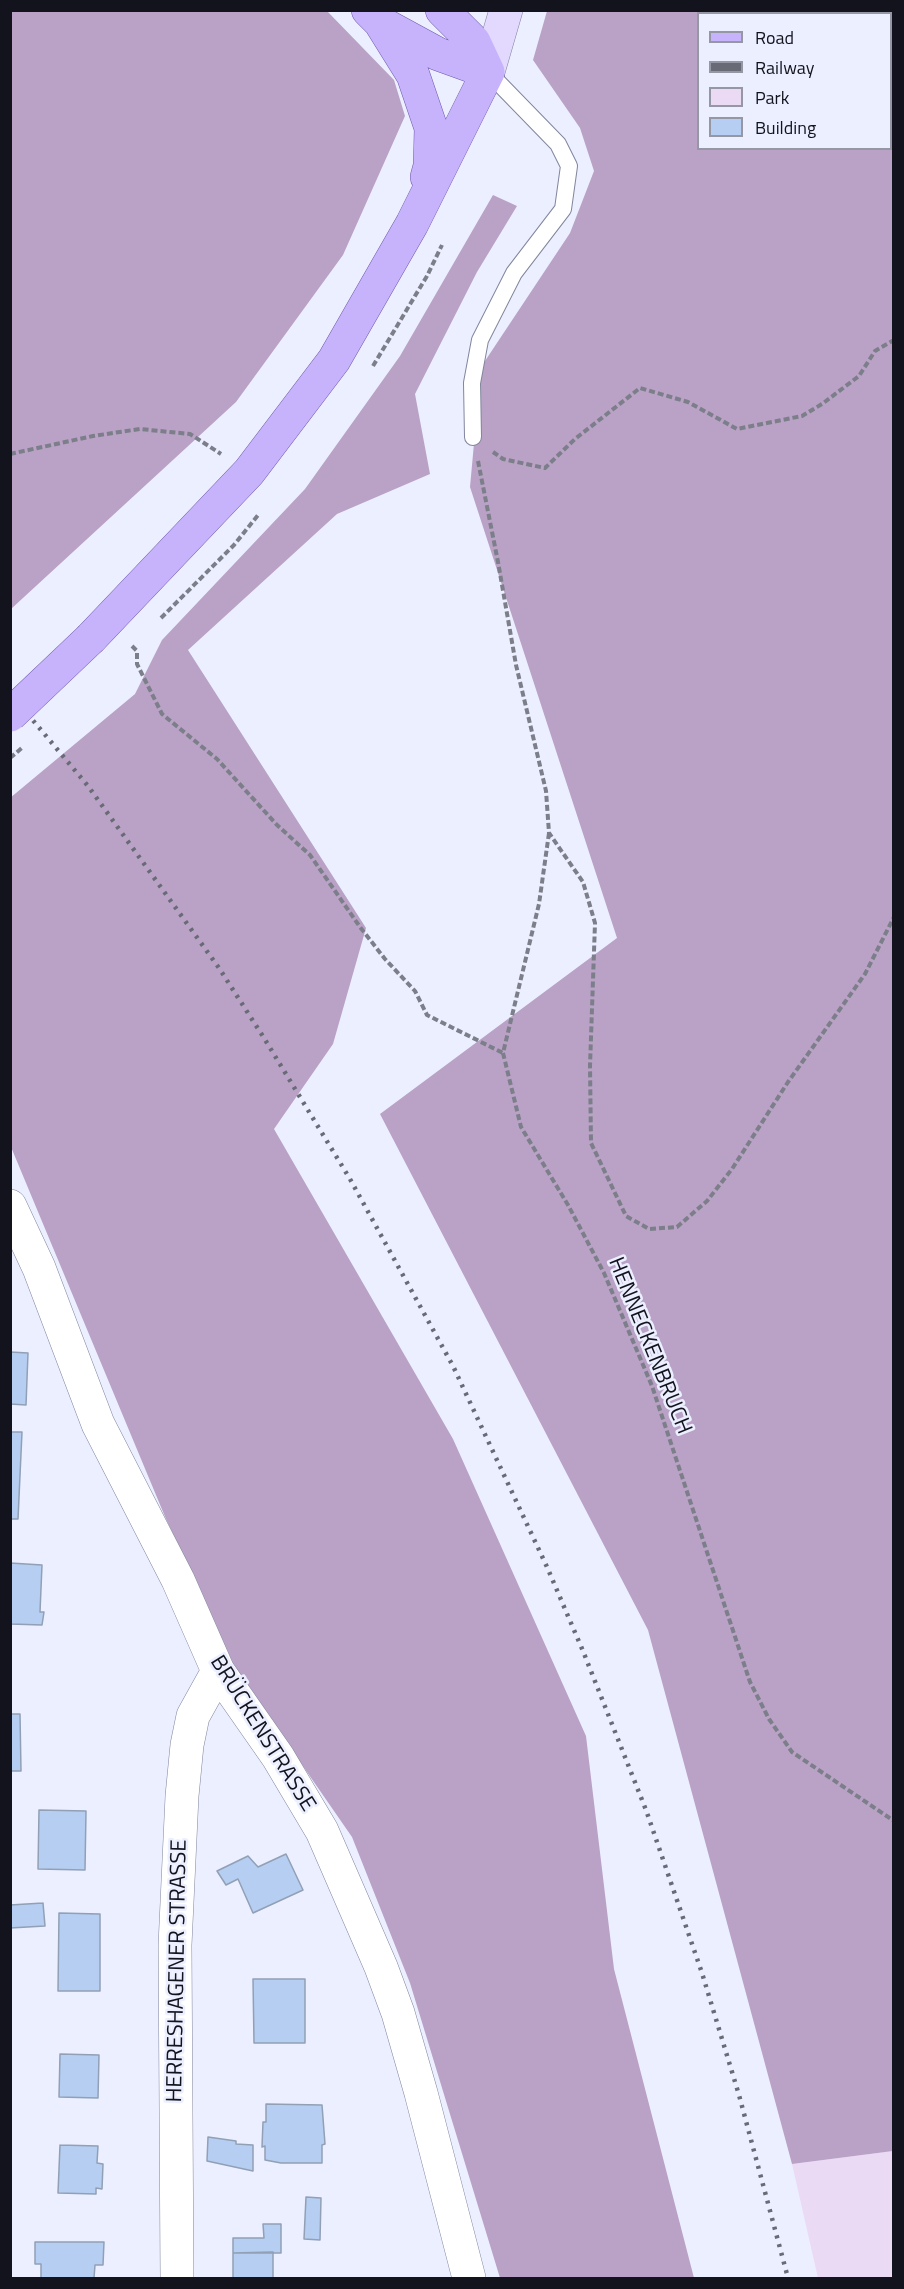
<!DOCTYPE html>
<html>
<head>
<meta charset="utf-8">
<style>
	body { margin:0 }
	#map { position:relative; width:904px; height:2289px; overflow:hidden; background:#ecefff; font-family:"Titillium Web",sans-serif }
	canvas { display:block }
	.frame { position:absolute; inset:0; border:12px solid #12131c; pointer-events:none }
	.legend { position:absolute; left:697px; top:12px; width:195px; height:138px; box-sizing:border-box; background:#ecefff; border:2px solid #9597a4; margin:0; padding:8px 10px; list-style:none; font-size:18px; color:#12131c }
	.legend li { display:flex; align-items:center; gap:12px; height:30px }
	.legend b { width:30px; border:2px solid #9597a4 }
</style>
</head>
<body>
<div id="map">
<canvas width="904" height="2289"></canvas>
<div class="frame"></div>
<ul class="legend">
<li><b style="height:8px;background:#c7b2fc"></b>Road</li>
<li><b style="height:8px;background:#686a76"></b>Railway</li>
<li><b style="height:16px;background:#eadaf3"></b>Park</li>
<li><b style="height:16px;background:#b5cef2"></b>Building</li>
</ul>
</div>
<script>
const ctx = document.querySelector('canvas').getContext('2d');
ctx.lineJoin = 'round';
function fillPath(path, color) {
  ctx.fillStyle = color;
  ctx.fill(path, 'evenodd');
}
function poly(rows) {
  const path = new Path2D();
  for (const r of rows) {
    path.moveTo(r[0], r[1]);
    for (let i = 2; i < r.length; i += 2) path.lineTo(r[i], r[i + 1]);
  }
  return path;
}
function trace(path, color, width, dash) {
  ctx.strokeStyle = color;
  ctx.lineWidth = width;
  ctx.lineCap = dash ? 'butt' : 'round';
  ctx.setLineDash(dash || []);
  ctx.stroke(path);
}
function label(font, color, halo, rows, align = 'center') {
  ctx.font = font + ' "Titillium Web",sans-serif';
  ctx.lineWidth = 5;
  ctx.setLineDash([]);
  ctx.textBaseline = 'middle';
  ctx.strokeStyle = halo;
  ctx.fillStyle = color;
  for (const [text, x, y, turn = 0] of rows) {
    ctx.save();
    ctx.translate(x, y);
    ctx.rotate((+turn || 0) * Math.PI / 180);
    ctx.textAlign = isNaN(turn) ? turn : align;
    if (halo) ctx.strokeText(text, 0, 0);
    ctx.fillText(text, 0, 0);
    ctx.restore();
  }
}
fillPath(poly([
	[893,2151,893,2278,818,2278,792,2164]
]), '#eadaf3');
fillPath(poly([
	[11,10,327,11,394,80,405,116,343,255,236,402,11,609],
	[547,11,893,11,893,2151,792,2164,648,1630,380,1114,617,938,470,487,481,367,570,233,594,171,580,128,533,60],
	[698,14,890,14,890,148,698,148],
	[493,195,517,206,477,272,415,394,430,474,337,514,188,650,366,928,333,1044,274,1129,453,1439,586,1736,614,1969,694,2278,500,2278,410,1983,352,1837,235,1668,166,1519,11,1147,10,798,135,694,162,640,305,489,400,356]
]), '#b9a2c6');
const building = poly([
	[10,1352,28,1353,26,1405,10,1404,10,1352],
	[10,1432,22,1432,18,1519,10,1519,10,1432],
	[10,1563,42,1565,40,1612,44,1612,42,1625,10,1624,10,1563],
	[10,1714,20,1714,21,1771,10,1771,10,1714],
	[39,1810,86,1811,85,1870,38,1869,39,1810],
	[286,1854,303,1890,253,1913,238,1879,226,1885,217,1871,248,1856,258,1867,286,1854],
	[43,1903,45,1926,10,1928,10,1905,43,1903],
	[59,1913,100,1914,100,1991,58,1991,59,1913],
	[253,1979,305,1979,305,2043,254,2043,253,1979],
	[60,2054,99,2055,98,2098,59,2097,60,2054],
	[266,2104,322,2105,325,2144,322,2145,322,2163,281,2163,265,2160,265,2146,262,2147,263,2122,266,2122,266,2104],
	[208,2137,236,2141,236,2144,253,2145,253,2171,207,2161,208,2137],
	[60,2145,98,2146,97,2163,103,2164,102,2189,96,2188,96,2194,58,2193,60,2145],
	[306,2197,321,2198,320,2240,304,2239,306,2197],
	[263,2224,281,2224,281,2253,233,2253,233,2238,264,2238,263,2224],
	[35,2242,104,2242,103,2265,95,2265,94,2278,41,2278,41,2264,35,2264,35,2242],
	[273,2252,273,2278,233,2278,233,2253,273,2252]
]);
fillPath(building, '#b5cef2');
trace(building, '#91a0b5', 1.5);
const lane = poly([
	[473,437,472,383,480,340,514,273,563,209,569,166,558,144,488,72]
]);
const street = poly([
	[10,1206,39,1268,98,1424,178,1580,218,1671,278,1757,322,1831,381,1967,398,2013,421,2093,469,2278],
	[177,2278,175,1945,182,1796,187,1745,193,1716,218,1671]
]);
const secondary = poly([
	[488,72,506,10]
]);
const primary = poly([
	[368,10,380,22,413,75,431,128,430,166,427,177],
	[442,10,474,42,488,72],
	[381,23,438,54,488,72],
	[91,638,249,472,334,360,412,224,488,72]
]);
trace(lane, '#81869d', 18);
trace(street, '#81869d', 34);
trace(secondary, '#81869d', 34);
trace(primary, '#6f59ac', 34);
trace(poly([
	[373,366,427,276,442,245],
	[493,452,503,459,545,468,575,439,640,388,688,402,737,429,802,416,822,404,859,376,875,351,894,340],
	[10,454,93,436,140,429,190,434,221,454],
	[478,461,498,562,516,665,546,791,549,833,583,882,595,923,590,1066,591,1143,626,1216,649,1229,677,1227,707,1201,732,1169,788,1082,865,974,894,917],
	[161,618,234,545,259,514],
	[132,646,137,651,137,664,162,714,217,759,277,825,310,855,360,927,385,959,415,991,427,1015,503,1053],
	[549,833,539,904,503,1053,521,1127,568,1205,604,1273,652,1386,750,1682,769,1719,792,1752,894,1821]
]), '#7c7e8a', 4, [6, 3]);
trace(lane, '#fff', 16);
trace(street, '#fff', 33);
trace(secondary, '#e3d8fe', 33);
trace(primary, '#c7b2fc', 33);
trace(poly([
	[10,693,88,786,219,968,264,1038,350,1179,453,1366,547,1567,583,1651,646,1810,702,1973,739,2095,788,2278]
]), '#686a76', 4.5, [3, 6]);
const primaryBridge = poly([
	[10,715,91,638]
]);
trace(primaryBridge, '#6f59ac', 34, []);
trace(poly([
	[10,758,23,747]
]), '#7c7e8a', 4, [6, 3]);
trace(primaryBridge, '#c7b2fc', 33);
label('22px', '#12131c', '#ecefff', [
	["HENNECKENBRUCH",649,1346,68],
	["BRÜCKENSTRASSE",262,1734,58],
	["HERRESHAGENER STRASSE",178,1971,-89]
]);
</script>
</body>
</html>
